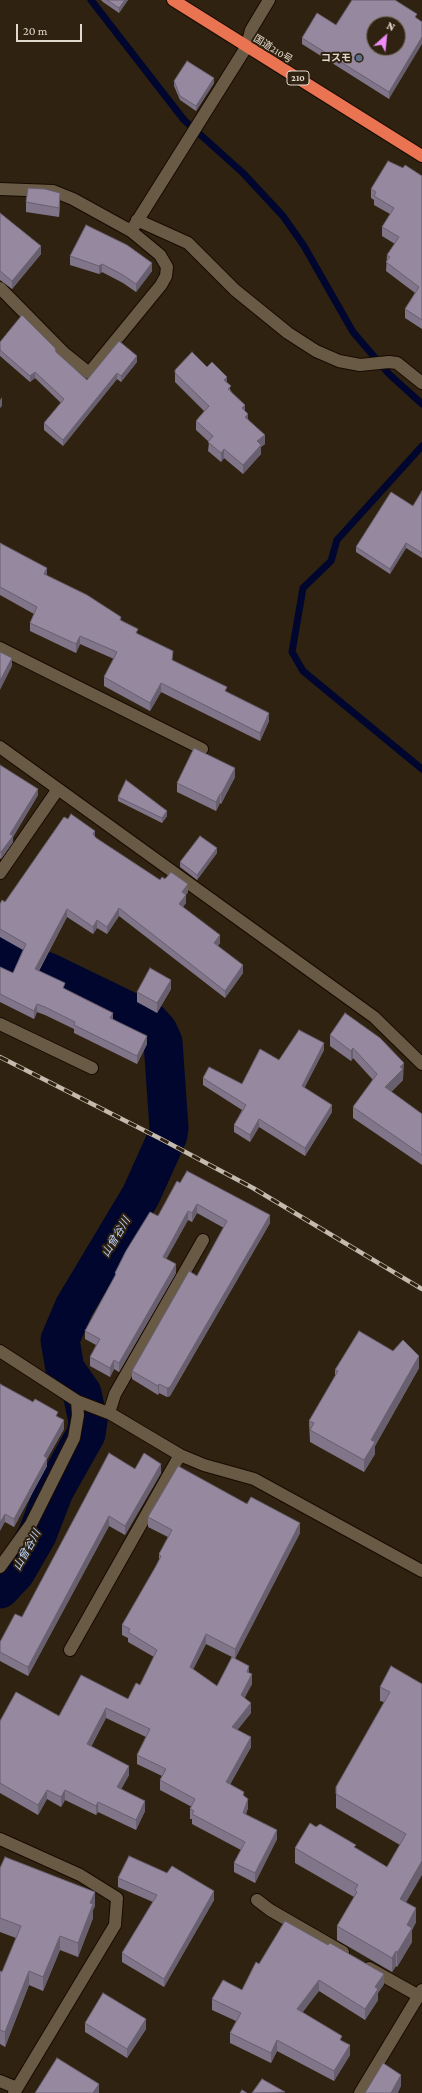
<!DOCTYPE html>
<html>
<head>
<meta charset="utf-8">
<style>
	body { margin:0 }
	#map { position:relative; width:422px; height:2093px; overflow:hidden; background:#2f2210; font-family:"Crimson Pro",serif }
	canvas { display:block }
	.north { position:absolute; left:366px; top:16px; width:40px; height:40px; box-sizing:border-box; background:#2f2210; border:1px solid #776b5c; border-radius:50%; rotate:27deg; font-size:11px; font-weight:700; line-height:16px; text-align:center; color:#e2d9ce }
	.north::after { content:''; display:block; margin:auto; width:14px; height:18px; background:#ef8bf7; clip-path:polygon(50% 0,100% 100%,50% 72%,0 100%) }
	.scale { position:absolute; left:16px; top:24px; width:66px; height:18px; box-sizing:border-box; border:2px solid #e2d9ce; border-top:0; padding-left:5px; font-size:12px; line-height:14px; white-space:nowrap; color:#e2d9ce; -webkit-text-stroke:3px #2f2210; paint-order:stroke }
</style>
</head>
<body>
<div id="map">
<canvas width="422" height="2093"></canvas>
<div class="north">N</div>
<div class="scale">20 m</div>
</div>
<script>
const ctx = document.querySelector('canvas').getContext('2d');
ctx.lineJoin = 'round';
function poly(rows) {
  const path = new Path2D();
  for (const r of rows) {
    path.moveTo(r[0], r[1]);
    for (let i = 2; i < r.length; i += 2) path.lineTo(r[i], r[i + 1]);
  }
  return path;
}
function trace(path, color, width, dash) {
  ctx.strokeStyle = color;
  ctx.lineWidth = width;
  ctx.lineCap = dash ? 'butt' : 'round';
  ctx.setLineDash(dash || []);
  ctx.stroke(path);
}
function fillPath(path, color) {
  ctx.fillStyle = color;
  ctx.fill(path, 'evenodd');
}
function label(font, color, halo, rows, align = 'center') {
  ctx.font = font + ' "Crimson Pro","Noto Sans JP",serif';
  ctx.lineWidth = 4;
  ctx.setLineDash([]);
  ctx.textBaseline = 'middle';
  ctx.strokeStyle = halo;
  ctx.fillStyle = color;
  for (const [text, x, y, turn = 0] of rows) {
    ctx.save();
    ctx.translate(x, y);
    ctx.rotate((+turn || 0) * Math.PI / 180);
    ctx.textAlign = isNaN(turn) ? turn : align;
    if (halo) ctx.strokeText(text, 0, 0);
    ctx.fillText(text, 0, 0);
    ctx.restore();
  }
}
trace(poly([
	[91,0,184,120,243,173,283,216,304,246,353,332,389,374,422,404],
	[422,446,337,540,331,561,303,588,292,652,303,671,422,769]
]), '#00062e', 7);
trace(poly([
	[0,956,48,972,149,1021,158,1031,163,1042,169,1128,168,1135,141,1195,74,1307,60,1340,65,1369,82,1393,88,1421,86,1434,54,1491,37,1535,15,1573,0,1589]
]), '#00062e', 39);
const minor = poly([
	[0,189,53,191,73,199,131,231,247,46,251,30,269,0],
	[137,220,188,243,235,290,288,333,316,351,339,361,360,365,389,362,397,363,422,383],
	[0,288,64,353,89,373,161,285,166,276,167,267,160,255,131,231],
	[0,648,202,749],
	[0,747,374,1017,422,1064],
	[0,873,58,789],
	[0,1024,92,1068],
	[0,1351,77,1401,111,1414,180,1455,204,1465,254,1479,422,1571],
	[109,1413,115,1394,203,1240],
	[0,1567,31,1524,74,1438,78,1415,77,1401],
	[70,1650,180,1455],
	[0,1839,80,1875,117,1898,115,1925,14,2093],
	[257,1900,270,1910,343,1952],
	[369,1968,419,1996],
	[0,2081,17,2088],
	[360,2093,422,1990]
]);
const highway = poly([
	[173,0,422,156]
]);
trace(minor, '#170b00', 14);
trace(highway, '#170b00', 14);
trace(minor, '#695a46', 12);
trace(highway, '#ea7452', 12);
const rail = poly([
	[0,1057,161,1139,253,1188,422,1289]
]);
trace(rail, '#c4baae', 4.5);
trace(rail, '#2f2210', 3, [9]);
fillPath(poly([
	[101,0,128,0,119,13,103,2],
	[417,19,389,99,302,44,302,38,336,25],
	[174,81,214,83,196,111,180,100,174,86],
	[403,168,422,176,422,329,405,318,405,309,415,293,386,271,387,255,395,244,382,236,382,227,390,214,374,205,374,200,371,198,371,189],
	[26,202,60,202,59,217,26,212],
	[0,213,41,254,12,289,0,280],
	[70,256,152,271,136,292,123,283,102,272,99,274,70,265],
	[0,342,56,352,87,380,137,362,121,382,117,379,63,446,44,430,44,423,61,403,35,378,30,382,0,356],
	[207,367,227,383,231,391,245,411,248,419,265,444,261,447,261,454,243,474,224,458,221,462,208,451,209,442,196,430,196,421,204,411,175,382,175,370],
	[422,491,422,558,406,548,390,574,356,552,356,547,413,506],
	[0,543,47,576,121,620,138,634,173,661,227,692,269,721,260,741,161,692,150,711,104,686,104,677,114,659,80,644,76,653,30,631,30,623,34,614,0,595],
	[0,765,38,795,13,837,13,842,1,859,0,858],
	[235,777,221,804,220,803,216,811,177,792,177,783],
	[118,797,167,816,162,823,118,801],
	[95,837,160,880,165,879,188,892,186,895,186,903,183,907,220,943,218,946,243,973,225,998,119,916,107,934,97,928,93,934,67,917,39,971,65,989,113,1019,147,1044,137,1064,74,1033,74,1029,45,1015,37,1012,34,1019,0,1002,0,967,13,973,23,950,0,937,0,904,5,902],
	[217,853,197,880,180,867,180,862],
	[171,989,157,1013,137,1002,137,992],
	[330,1035,404,1074,403,1074,403,1080,391,1092,422,1114,422,1165,353,1118,353,1107,373,1080,353,1058,351,1061,330,1046],
	[324,1050,304,1088,332,1112,305,1156,259,1127,250,1142,234,1132,234,1125,242,1110,203,1085,203,1078,242,1084,279,1060],
	[180,1183,270,1223,170,1396,167,1397,159,1393,158,1395,132,1379,132,1371,197,1276,224,1228,197,1213,192,1222,188,1220,166,1259,176,1273,119,1372,114,1369,110,1377,90,1366,90,1357,96,1345,85,1339,85,1331,115,1277,115,1273,158,1216],
	[419,1368,375,1446,375,1454,364,1472,310,1442,309,1421,335,1377,335,1370],
	[0,1384,58,1417,64,1429,47,1459,47,1466,14,1527,5,1522],
	[135,1469,161,1473,125,1535,109,1526,28,1676,0,1661,0,1642,22,1617],
	[247,1504,300,1533,235,1658,249,1673,252,1684,244,1698,251,1713,237,1730,251,1747,230,1784,244,1796,248,1808,246,1814,277,1839,255,1883,234,1872,234,1863,241,1850,192,1824,192,1819,190,1819,190,1809,192,1807,160,1790,160,1780,162,1776,137,1764,137,1755,146,1737,106,1718,91,1747,129,1775,121,1789,145,1811,136,1830,98,1812,96,1815,65,1800,61,1807,47,1799,38,1815,0,1793,0,1721,59,1716,128,1699,140,1685,154,1657,128,1642,128,1638,122,1635,122,1625,159,1561,159,1554,168,1537,148,1527,148,1517],
	[206,1644,232,1657,217,1686,193,1669],
	[422,1684,406,1902,416,1922,412,1930,412,1942,397,1967,396,1966,392,1972,337,1940,337,1926,354,1897,295,1863,295,1848,356,1848,387,1867,400,1845,336,1808,336,1787,384,1702,380,1701,380,1687],
	[0,1868,95,1906,93,1910,93,1918,78,1957,60,1950,43,1991,29,1985,5,2047,0,2044,0,1971,2,1972,16,1938,0,1932],
	[167,1873,214,1900,164,1987,122,1962,122,1953,153,1902,118,1887,118,1878],
	[259,1964,384,1984,378,1993,378,2000,365,2020,319,1991,302,2012,342,2041,350,2055,334,2081,277,2051,271,2063,230,2043,230,2033,236,2021,212,2010,212,1999,242,1990],
	[85,2023,146,2029,127,2058,85,2032]
]), '#807589');
fillPath(poly([
	[125,0,128,0,119,13,119,8],
	[422,37,422,44,389,99,389,92],
	[214,78,214,83,196,111,196,106],
	[60,193,60,202,59,217,59,208],
	[41,246,41,254,12,289,12,281],
	[152,263,152,271,136,292,136,284],
	[102,264,102,272,99,274,99,266],
	[137,356,137,362,121,382,121,376],
	[35,372,35,378,30,382,30,376],
	[117,373,117,379,63,446,63,440],
	[227,377,227,387,224,380],
	[2,397,2,406,0,408,0,400],
	[245,405,245,414,242,408],
	[248,414,248,423,245,417],
	[265,435,265,444,261,447,261,454,243,474,243,465,257,441],
	[224,449,224,458,221,462,221,453],
	[406,543,406,548,390,574,390,569],
	[47,568,47,577,44,574],
	[80,636,80,644,76,653,76,644],
	[12,658,12,666,0,690,0,681],
	[161,683,161,692,150,711,150,703],
	[269,713,269,721,260,741,260,733],
	[235,768,235,777,221,804,221,794],
	[38,789,38,795,13,837,13,842,1,859,1,852,10,834],
	[220,794,220,803,216,811,216,802],
	[167,811,167,816,162,823,162,818],
	[95,831,95,839,93,834],
	[217,848,217,853,197,880,197,875],
	[188,884,188,892,185,896,186,895,186,903,179,912,179,904,182,892],
	[119,908,119,916,107,934,107,927],
	[67,909,67,917,35,977,35,969],
	[97,920,97,928,93,934,93,927],
	[220,935,220,943,214,951,214,943],
	[243,965,243,973,225,998,225,991],
	[171,980,171,989,157,1013,157,1003],
	[37,1004,37,1012,34,1019,34,1011],
	[113,1013,113,1021,110,1018],
	[147,1036,147,1044,137,1064,137,1056],
	[324,1043,324,1050,302,1093,302,1086],
	[353,1048,353,1058,351,1061,351,1051],
	[404,1063,403,1080,385,1098,385,1087,400,1067],
	[332,1105,332,1112,305,1156,305,1148],
	[259,1119,259,1127,250,1142,250,1135],
	[197,1204,197,1213,192,1222,192,1213],
	[188,1211,188,1220,163,1265,163,1257],
	[270,1215,270,1223,170,1396,167,1397,167,1388],
	[176,1264,176,1273,119,1372,119,1363],
	[419,1356,419,1368,375,1446,375,1454,364,1472,364,1460,371,1440],
	[114,1360,114,1369,110,1377,110,1368],
	[159,1384,159,1393,158,1395,158,1386],
	[64,1420,64,1429,47,1459,47,1466,14,1527,14,1519,44,1456],
	[161,1464,161,1473,125,1535,125,1526],
	[5,1514,5,1522,0,1531,0,1523],
	[109,1516,109,1526,28,1676,28,1667],
	[300,1523,300,1533,235,1659,235,1649],
	[206,1634,206,1644,190,1676,190,1667],
	[249,1666,249,1675,247,1672],
	[252,1674,252,1684,241,1705,241,1695],
	[251,1703,251,1713,232,1737,232,1727],
	[106,1708,106,1718,87,1754,87,1744],
	[251,1737,251,1747,226,1792,226,1782],
	[129,1766,129,1775,117,1797,117,1787],
	[47,1790,47,1799,38,1815,38,1805],
	[65,1790,65,1800,61,1807,61,1797],
	[248,1799,248,1808,243,1822,243,1813],
	[145,1801,145,1811,136,1830,136,1820],
	[98,1802,98,1812,96,1815,96,1806],
	[277,1830,277,1839,255,1883,255,1873],
	[422,1861,422,1875,400,1913,400,1899],
	[214,1891,214,1900,164,1987,164,1979],
	[95,1892,95,1906,93,1910,93,1918,78,1957,78,1943,90,1903],
	[416,1908,416,1922,412,1930,412,1942,397,1967,397,1953,407,1925],
	[60,1936,60,1950,43,1991,43,1977],
	[396,1951,396,1966,392,1972,392,1958],
	[29,1971,29,1985,5,2047,5,2032],
	[384,1974,384,1984,378,1993,378,2000,365,2020,365,2009,375,1987],
	[319,1980,319,1991,297,2020,297,2009],
	[146,2019,146,2029,127,2058,127,2049],
	[277,2040,277,2051,271,2063,271,2053],
	[350,2045,350,2055,334,2081,334,2071],
	[401,2075,401,2086,398,2093,391,2093],
	[99,2084,99,2093,93,2093]
]), '#685f6f');
const building = poly([
	[107,0,125,0,119,8,107,0],
	[352,0,395,0,417,14,415,17,422,22,422,37,389,92,302,38,317,13,336,25,352,0],
	[374,24,398,24,398,48,374,48,374,24],
	[187,61,214,78,196,106,180,96,174,81,187,61],
	[388,161,403,168,405,165,422,176,422,320,405,309,419,287,386,262,390,257,387,255,399,237,382,227,394,208,374,196,376,192,371,189,388,161],
	[28,188,45,189,60,193,59,208,26,202,28,188],
	[0,213,41,246,12,281,0,271,0,213],
	[86,225,127,245,152,263,136,284,123,275,102,264,99,266,70,256,86,225],
	[22,315,55,348,56,352,87,380,119,341,137,356,121,376,117,373,63,440,44,423,64,399,35,372,30,376,0,350,0,342,22,315],
	[192,352,207,367,212,362,227,377,224,380,231,386,228,389,245,405,242,408,248,414,245,417,265,435,257,441,261,445,243,465,224,449,221,453,208,442,213,436,196,421,209,406,175,373,175,370,192,352],
	[422,491,422,553,406,543,390,569,356,547,391,492,413,506,422,491],
	[0,543,47,568,44,574,87,595,121,617,120,620,138,629,136,633,173,651,172,660,227,687,225,691,269,713,260,733,161,683,150,703,104,677,117,652,80,636,76,644,30,623,37,607,0,587,0,543],
	[0,652,12,658,0,681,0,652],
	[194,748,235,768,221,794,220,794,216,802,177,783,194,748],
	[0,765,38,789,10,834,13,836,1,852,0,852,0,765],
	[126,780,167,811,162,818,118,797,126,780],
	[71,814,95,831,93,834,96,838,160,880,162,877,165,879,171,872,188,884,182,892,186,895,179,904,220,935,214,943,243,965,225,991,119,908,107,927,97,920,93,927,67,909,35,969,65,983,63,988,113,1013,110,1018,147,1036,137,1056,74,1025,75,1022,45,1007,37,1004,34,1011,0,994,0,967,13,973,26,944,0,929,0,904,2,900,5,902,64,817,68,819,71,814],
	[200,836,217,848,197,875,180,862,200,836],
	[150,968,171,980,157,1003,137,992,150,968],
	[345,1013,380,1038,404,1063,400,1067,403,1069,385,1087,422,1114,422,1155,353,1107,377,1074,353,1048,351,1051,330,1035,345,1013],
	[299,1030,324,1043,302,1086,332,1105,305,1148,259,1119,250,1135,234,1125,246,1105,203,1078,209,1067,242,1084,260,1049,279,1060,299,1030],
	[187,1171,270,1215,170,1387,167,1388,159,1384,158,1386,132,1371,189,1271,197,1276,227,1221,197,1204,192,1213,188,1211,163,1257,176,1264,119,1363,114,1360,110,1368,90,1357,100,1339,85,1331,116,1274,115,1273,126,1251,150,1212,158,1216,177,1181,180,1183,187,1171],
	[359,1331,393,1351,403,1340,419,1356,371,1440,375,1442,364,1460,310,1430,314,1423,309,1421,338,1371,335,1370,359,1331],
	[0,1384,33,1402,35,1399,58,1412,56,1416,64,1420,44,1456,47,1458,14,1519,5,1514,0,1523,0,1384],
	[109,1453,135,1469,144,1453,161,1464,125,1526,109,1516,28,1667,0,1652,0,1642,15,1614,22,1617,109,1453],
	[178,1466,247,1504,251,1497,300,1523,235,1649,206,1634,190,1667,217,1686,232,1657,249,1666,247,1672,252,1674,241,1695,251,1703,232,1727,251,1737,226,1782,244,1792,243,1795,248,1799,243,1813,277,1830,255,1873,234,1863,245,1842,192,1814,194,1811,190,1809,195,1799,160,1780,166,1769,137,1755,150,1729,106,1708,87,1744,129,1766,117,1787,145,1801,136,1820,98,1802,96,1806,65,1790,61,1797,47,1790,38,1805,0,1783,0,1721,16,1692,59,1716,81,1675,128,1699,136,1683,140,1685,157,1650,128,1632,130,1629,122,1625,156,1566,161,1556,159,1554,172,1530,148,1517,178,1466],
	[391,1666,422,1684,422,1861,400,1899,416,1908,407,1925,412,1928,397,1953,396,1951,392,1958,337,1926,357,1892,355,1890,358,1885,295,1848,310,1823,316,1827,320,1824,356,1845,354,1847,387,1867,406,1834,336,1794,336,1787,390,1692,380,1687,391,1666],
	[129,1856,167,1873,172,1866,214,1891,164,1979,122,1953,157,1895,118,1878,129,1856],
	[5,1857,95,1892,90,1903,93,1904,78,1943,60,1936,43,1977,29,1971,5,2032,0,2030,0,1971,2,1972,21,1926,0,1918,0,1868,5,1857],
	[285,1921,328,1945,330,1943,384,1974,375,1987,378,1989,365,2009,319,1980,297,2009,342,2036,340,2040,350,2045,334,2071,277,2040,271,2053,230,2033,241,2013,212,1999,223,1980,242,1990,256,1962,259,1964,285,1921],
	[103,1993,146,2019,127,2049,85,2023,103,1993],
	[57,2058,99,2084,93,2093,35,2093,57,2058],
	[383,2063,401,2075,391,2093,365,2093,383,2063],
	[262,2079,285,2092,252,2093,262,2079],
	[242,2090,247,2093,240,2093,242,2090]
]);
fillPath(building, '#95889f');
trace(building, '#685f6f', 1);
for (const [x, y, r, color] of [
	[359,58,4,"#5c6f8a"]
]) {
  const dot = new Path2D();
  dot.arc(x, y, r, 0, 2 * Math.PI);
  ctx.fillStyle = color;
  ctx.fill(dot);
  trace(dot, '#2f2210', 1.5);
}
for (const [x, y, w] of [
	[298,78,22]
]) {
  const box = new Path2D();
  box.roundRect(x - w / 2, y - 7, w, 14, 3);
  ctx.fillStyle = '#2f2210';
  ctx.fill(box);
  trace(box, '#e2d9ce', 1);
}
label('bold 9px', '#e2d9ce', null, [
	["210",298,78]
]);
label('10px', '#e2d9ce', '#2f2210', [
	["国道210号",273,49,32]
]);
label('bold 10px', '#e2d9ce', '#2f2210', [
	["コスモ",351,58]
], 'right');
label('italic 11px', '#b8d3ff', '#2f2210', [
	["山曾谷川",116,1237,-59],
	["山曾谷川",27,1550,-61]
]);
</script>
</body>
</html>
